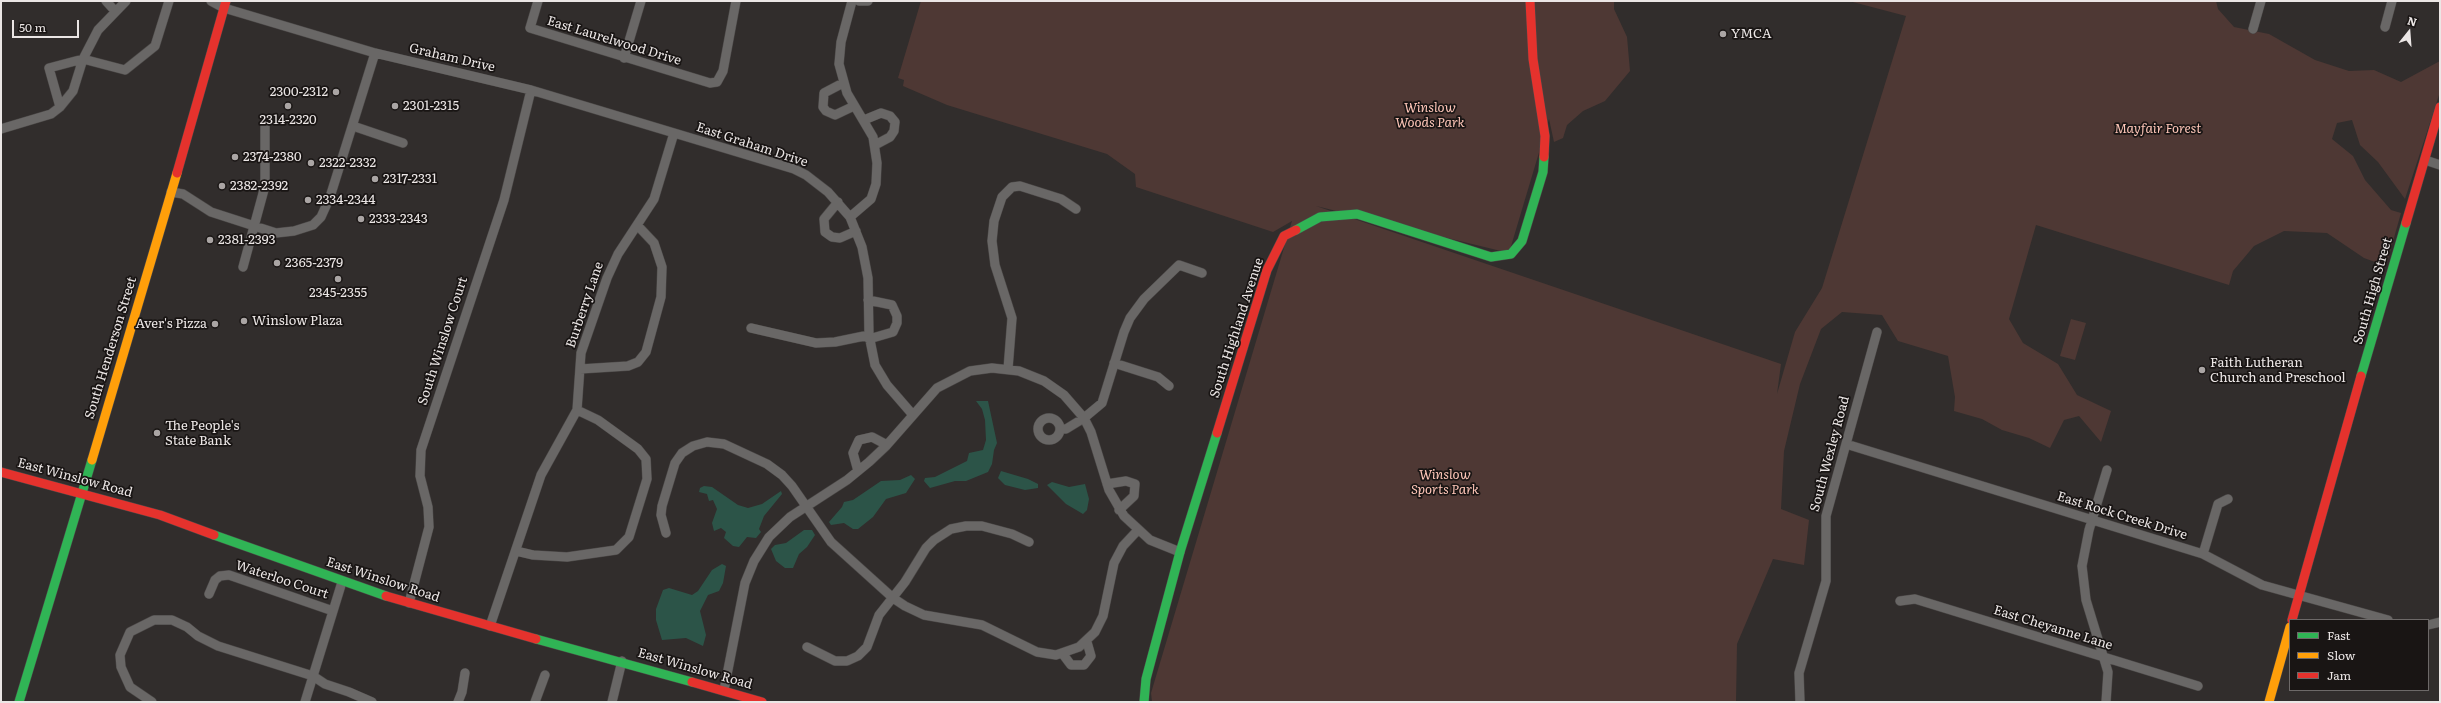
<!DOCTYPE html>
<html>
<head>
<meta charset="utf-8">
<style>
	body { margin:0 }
	#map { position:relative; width:2441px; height:703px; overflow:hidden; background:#312d2c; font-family:Literata,serif }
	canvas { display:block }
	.frame { position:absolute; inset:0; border:2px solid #ebe6e5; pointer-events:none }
	.legend { position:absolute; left:2289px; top:619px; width:140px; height:72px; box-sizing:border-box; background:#191514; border:1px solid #6d6968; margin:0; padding:5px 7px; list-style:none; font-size:12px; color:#ebe6e5 }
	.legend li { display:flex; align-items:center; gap:8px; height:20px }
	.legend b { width:20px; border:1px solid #6d6968 }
	.north { position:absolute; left:2389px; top:12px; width:40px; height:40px; -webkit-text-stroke:3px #191514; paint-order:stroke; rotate:17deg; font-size:11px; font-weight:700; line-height:16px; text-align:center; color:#ebe6e5 }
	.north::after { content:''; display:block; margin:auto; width:14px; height:18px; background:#ebe6e5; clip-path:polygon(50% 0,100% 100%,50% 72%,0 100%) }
	.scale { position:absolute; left:12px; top:20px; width:67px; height:18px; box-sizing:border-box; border:2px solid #ebe6e5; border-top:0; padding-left:5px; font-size:12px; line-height:14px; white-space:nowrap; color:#ebe6e5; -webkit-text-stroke:3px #191514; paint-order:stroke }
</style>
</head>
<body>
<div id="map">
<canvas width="2441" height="703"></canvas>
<div class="frame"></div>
<ul class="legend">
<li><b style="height:5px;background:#30b455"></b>Fast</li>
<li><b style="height:5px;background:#ff9f0a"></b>Slow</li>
<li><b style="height:5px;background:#e5322d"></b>Jam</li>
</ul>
<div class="north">N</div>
<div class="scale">50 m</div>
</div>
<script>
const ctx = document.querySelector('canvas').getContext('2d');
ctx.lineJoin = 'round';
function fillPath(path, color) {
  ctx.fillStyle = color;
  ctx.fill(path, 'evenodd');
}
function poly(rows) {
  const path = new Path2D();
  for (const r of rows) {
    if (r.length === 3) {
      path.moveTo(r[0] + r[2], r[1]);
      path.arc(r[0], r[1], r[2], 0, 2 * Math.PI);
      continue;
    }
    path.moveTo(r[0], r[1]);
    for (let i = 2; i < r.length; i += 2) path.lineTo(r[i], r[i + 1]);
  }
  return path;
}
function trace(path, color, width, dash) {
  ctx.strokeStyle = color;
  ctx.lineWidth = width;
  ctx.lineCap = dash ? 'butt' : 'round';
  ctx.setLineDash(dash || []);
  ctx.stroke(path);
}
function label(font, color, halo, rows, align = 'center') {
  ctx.font = font + ' Literata,serif';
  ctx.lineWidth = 3.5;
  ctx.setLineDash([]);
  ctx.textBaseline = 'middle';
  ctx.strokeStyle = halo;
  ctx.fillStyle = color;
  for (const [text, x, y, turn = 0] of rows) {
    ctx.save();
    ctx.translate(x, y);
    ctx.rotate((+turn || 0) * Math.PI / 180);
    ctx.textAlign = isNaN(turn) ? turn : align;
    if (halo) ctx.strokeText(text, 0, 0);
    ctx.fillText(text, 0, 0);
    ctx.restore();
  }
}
fillPath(poly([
	[921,1,1614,1,1614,9,1627,37,1630,71,1605,101,1583,111,1567,125,1563,138,1554,142,1549,119,1509,253,1316,206,1781,364,1777,394,1795,332,1822,288,1906,16,1849,1,2216,1,2218,9,2234,27,2269,34,2315,60,2349,71,2374,70,2401,82,2440,61,2440,92,2405,199,2378,162,2360,145,2352,120,2337,123,2332,139,2353,156,2365,180,2391,210,2401,213,2386,266,2364,258,2327,233,2284,231,2254,246,2233,271,2229,285,2036,225,2009,319,2023,343,2058,364,2077,395,2111,411,2101,442,2079,416,2064,420,2050,448,2029,438,2002,430,1982,419,1954,411,1955,397,1948,356,1898,341,1882,315,1842,312,1821,329,1800,384,1784,451,1781,509,1809,520,1804,565,1773,559,1737,644,1736,702,1152,702,1151,693,1292,221,1273,232,1136,187,1135,174,1107,154,947,105,903,86,904,80,898,78],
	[2071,319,2086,323,2075,360,2060,356]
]), '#4e3834');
fillPath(poly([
	[976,401,988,401,997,443,994,450,992,464,988,472,966,481,955,481,930,488,924,481,925,478,935,477,967,461,969,453,983,450,986,440,985,420,982,409],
	[1001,471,1028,479,1038,484,1038,488,1025,490,1005,485,998,478],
	[911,475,915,479,906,493,886,499,873,517,858,529,853,529,844,523,831,525,829,522,842,507,844,502,853,500,881,481,900,480],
	[1052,482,1069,487,1085,484,1089,499,1087,510,1083,514,1066,504,1047,485],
	[704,486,712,487,738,505,748,508,762,504,781,491,782,494,764,516,759,529,761,532,756,538,747,537,739,547,733,546,724,538,726,532,721,528,714,531,712,523,717,509,713,500,709,501,707,494,699,492,700,488],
	[804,530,812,530,815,535,807,547,799,554,793,568,785,568,776,561,771,549,775,545,786,543],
	[722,564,726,566,723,583,719,591,708,595,700,611,706,635,703,646,686,638,662,640,656,620,656,609,663,590,669,588,692,595,698,591,712,570]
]), '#2c5448');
const street = poly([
	[106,1,115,11],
	[211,1,224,8,375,53,531,90,794,169,806,175,828,192,850,217,862,247,868,278,869,335,875,365,887,385,913,415],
	[538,1,530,28,710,83,717,82,723,71,736,1],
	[859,1,868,1],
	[2385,27,2392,1],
	[2253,29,2261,1],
	[624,58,641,1],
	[843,83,824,93,823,107,826,111,835,115,854,106],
	[60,107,49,68,83,59,125,70,155,46,169,1],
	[864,120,881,113,890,116,895,122,894,131,890,137,875,145],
	[353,126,403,143],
	[1,129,51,114,60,107,73,91,83,59,98,30,126,1],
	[2425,160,2440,165],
	[171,192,183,194,211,212,276,233,294,231,313,225,321,217,330,197,375,53],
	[838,202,824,219,825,232,832,237,840,238,856,231],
	[850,217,871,199,876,184,877,163,873,137,847,93,839,64,841,42,852,1],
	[243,267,265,186,265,126],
	[868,300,892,305,897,316,897,323,893,332,869,339],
	[751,328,816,343,835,342,869,335],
	[1114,363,1158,377,1169,386],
	[580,369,628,366,638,362,646,352,661,297,662,267,654,243,638,226],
	[1008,369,1012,318,995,265,992,241,994,221,1002,197,1012,187,1020,186,1061,199,1076,209],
	[1049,429,11],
	[1060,429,1066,429,1084,418,1102,403,1124,332,1130,318,1144,299,1179,265,1202,273],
	[1846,444,2203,554,2262,585,2388,620],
	[858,471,853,453,859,440,872,437,887,445],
	[1107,484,1126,481,1135,484,1134,496,1119,510],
	[666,533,661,515,662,506,675,463,682,453,693,446,707,442,724,444,767,464,782,475,792,486,831,542,893,598,905,606,924,615,982,625,1037,652,1056,655,1079,647,1095,632,1103,616,1114,563,1123,546,1137,531],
	[516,551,533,555,567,557,616,550,629,537,647,479,646,459,638,449,598,420,577,410],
	[2203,554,2218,504,2228,499],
	[209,594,215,580,220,576,229,575,333,611],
	[1900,601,1915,599,2198,686],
	[409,603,429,527,428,507,420,476,421,450,504,200,531,90],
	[2428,625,2440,622],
	[490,626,541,475,577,410,581,353,607,278,618,254,654,199,674,133],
	[807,647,835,661,847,661,858,656,867,647,879,615,905,582,926,548,934,540,951,529,966,526,982,526,1012,534,1029,542],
	[1062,653,1071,665,1084,665,1091,656,1087,642],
	[724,690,745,583,754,561,769,537,790,517,847,480,869,462,886,446,937,388,970,371,992,368,1019,371,1044,381,1064,395,1084,418,1091,432,1109,490,1124,516,1150,540,1180,552],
	[152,702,130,687,121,667,120,655,130,632,154,620,172,620,187,627,198,636,218,646,313,676,325,684,349,692,372,702],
	[305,702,342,582],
	[458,702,462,692,465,673],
	[535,702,545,675],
	[612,702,622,661],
	[1800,702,1799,673,1826,581,1826,516,1877,332],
	[2106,702,2108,672,2086,600,2082,566,2089,530,2107,470]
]);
const fast = poly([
	[1296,230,1320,217,1357,214,1491,257,1511,254,1522,241,1543,172,1544,157],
	[2361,376,2406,223],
	[214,535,386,596],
	[536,639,692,682],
	[19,702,92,460],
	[1144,702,1146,679,1180,552,1217,433]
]);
const slow = poly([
	[92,460,177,173],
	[2269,702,2290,627]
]);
const jam = poly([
	[1530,1,1533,59,1545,136,1544,157],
	[177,173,226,1],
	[2406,223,2440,107],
	[1217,433,1267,270,1284,236,1296,230],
	[1,472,160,515,214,535],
	[386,596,536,639],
	[2292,620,2361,376],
	[692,682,762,702]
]);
trace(street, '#4b4847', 10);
trace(fast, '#4b4847', 10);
trace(slow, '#4b4847', 10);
trace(jam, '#4b4847', 10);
trace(street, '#696766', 9);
trace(fast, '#30b455', 9);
trace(slow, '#ff9f0a', 9);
trace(jam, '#e5322d', 9);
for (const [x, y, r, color] of [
	[1723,34,4,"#aaa5a4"],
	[336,92,4,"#aaa5a4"],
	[288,106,4,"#aaa5a4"],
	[395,106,4,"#aaa5a4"],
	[235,157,4,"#aaa5a4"],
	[311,163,4,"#aaa5a4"],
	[375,179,4,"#aaa5a4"],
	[222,186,4,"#aaa5a4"],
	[308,200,4,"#aaa5a4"],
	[361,219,4,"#aaa5a4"],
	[210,240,4,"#aaa5a4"],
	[277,263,4,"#aaa5a4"],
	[338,279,4,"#aaa5a4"],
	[244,321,4,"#aaa5a4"],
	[215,324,4,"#aaa5a4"],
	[2202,370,4,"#aaa5a4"],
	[157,433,4,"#aaa5a4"]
]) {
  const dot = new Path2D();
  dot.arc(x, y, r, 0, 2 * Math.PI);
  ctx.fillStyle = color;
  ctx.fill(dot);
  trace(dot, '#191514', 1.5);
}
label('13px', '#ebe6e5', '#191514', [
	["YMCA",1731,34],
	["2300-2312",328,92,"right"],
	["2301-2315",403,106],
	["2314-2320",288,120,"center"],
	["2374-2380",243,157],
	["2322-2332",319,163],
	["2317-2331",383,179],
	["2382-2392",230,186],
	["2334-2344",316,200],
	["2333-2343",369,219],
	["2381-2393",218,240],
	["2365-2379",285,263],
	["2345-2355",338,293,"center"],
	["Winslow Plaza",252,321],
	["Aver's Pizza",207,324,"right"],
	["Faith Lutheran",2210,363],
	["Church and Preschool",2210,378],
	["The People's",165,426],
	["State Bank",165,441]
], 'left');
label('13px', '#ebe6e5', '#191514', [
	["East Laurelwood Drive",614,41,17],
	["Graham Drive",452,58,13],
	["East Graham Drive",752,145,18],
	["South High Street",2373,291,-74],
	["Burberry Lane",585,305,-71],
	["South Highland Avenue",1237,328,-72],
	["South Winslow Court",443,341,-72],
	["South Henderson Street",111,348,-73],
	["South Wexley Road",1830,454,-75],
	["East Winslow Road",75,478,15],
	["East Rock Creek Drive",2122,516,17],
	["Waterloo Court",282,580,18],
	["East Winslow Road",383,580,18],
	["East Cheyanne Lane",2053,628,17],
	["East Winslow Road",695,669,16]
]);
label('italic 13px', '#fec6b8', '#191514', [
	["Winslow",1430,108],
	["Woods Park",1430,123],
	["Mayfair Forest",2158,129],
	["Winslow",1445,475],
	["Sports Park",1445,490]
]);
</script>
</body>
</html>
